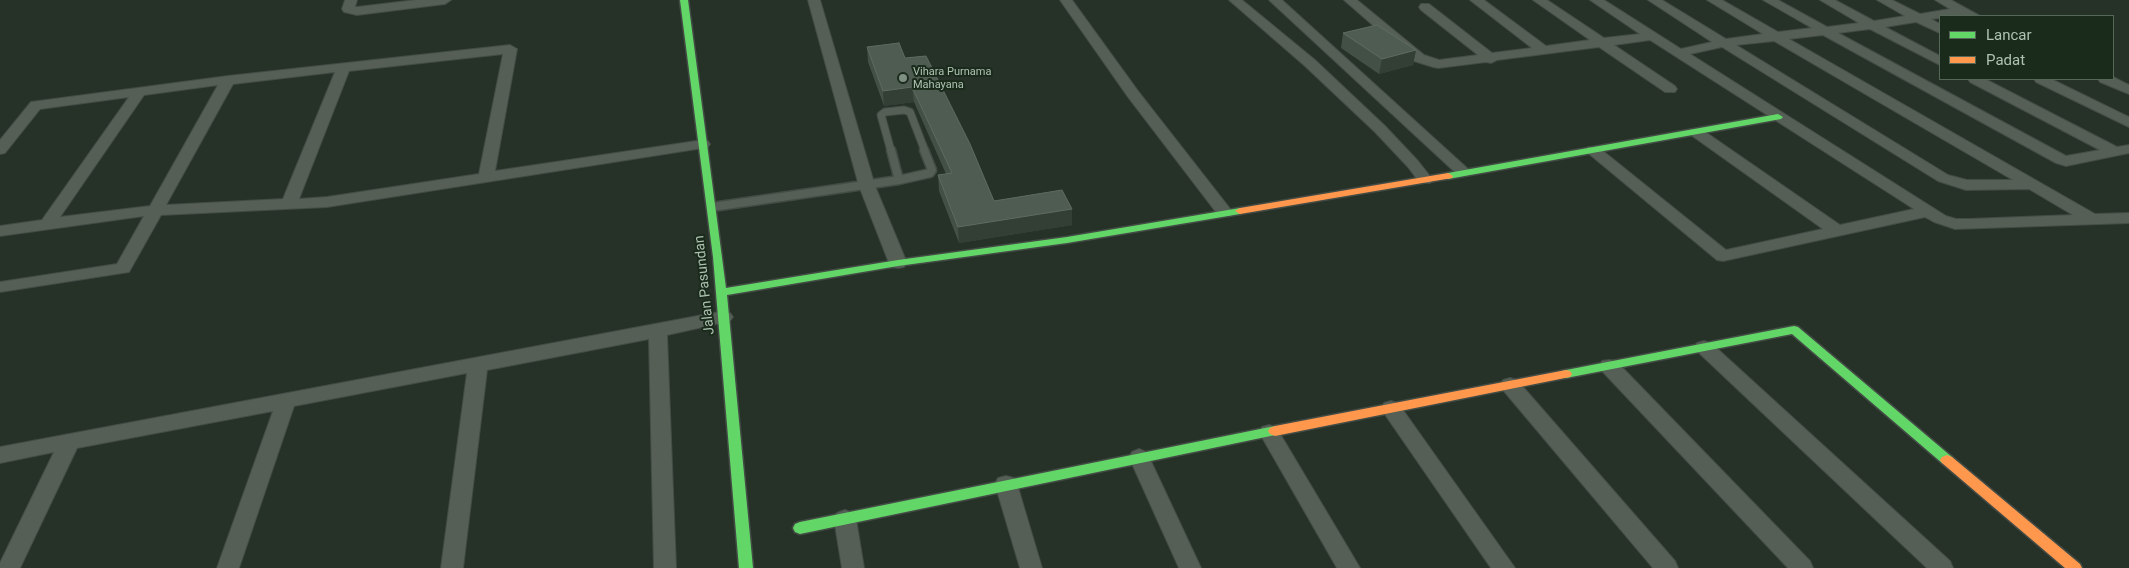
<!DOCTYPE html>
<html>
<head>
<meta charset="utf-8">
<style>
	body { margin:0 }
	#map { position:relative; width:2129px; height:568px; overflow:hidden; background:#263128; font-family:Roboto,sans-serif }
	canvas { display:block }
	.legend { position:absolute; left:1939px; top:15px; width:175px; height:65px; box-sizing:border-box; background:#1a2b1c; border:1px solid #556858; margin:0; padding:6px 9px; list-style:none; font-size:15px; color:#aec3b2 }
	.legend li { display:flex; align-items:center; gap:10px; height:25px }
	.legend b { width:25px; border:1px solid #556858 }
</style>
</head>
<body>
<div id="map">
<canvas width="2129" height="568"></canvas>
<ul class="legend">
<li><b style="height:6px;background:#63d668"></b>Lancar</li>
<li><b style="height:6px;background:#ff974d"></b>Padat</li>
</ul>
</div>
<script>
const ctx = document.querySelector('canvas').getContext('2d');
ctx.lineJoin = 'round';
function poly(rows) {
  const path = new Path2D();
  for (const r of rows) {
    path.moveTo(r[0], r[1]);
    for (let i = 2; i < r.length; i += 2) path.lineTo(r[i], r[i + 1]);
  }
  return path;
}
function trace(path, color, width, dash) {
  ctx.strokeStyle = color;
  ctx.lineWidth = width;
  ctx.lineCap = dash ? 'butt' : 'round';
  ctx.setLineDash(dash || []);
  ctx.stroke(path);
}
function fillPath(path, color) {
  ctx.fillStyle = color;
  ctx.fill(path, 'evenodd');
}
function label(font, color, halo, rows, align = 'center') {
  ctx.font = font + ' Roboto,sans-serif';
  ctx.lineWidth = 4;
  ctx.setLineDash([]);
  ctx.textBaseline = 'middle';
  ctx.strokeStyle = halo;
  ctx.fillStyle = color;
  for (const [text, x, y, turn = 0] of rows) {
    ctx.save();
    ctx.translate(x, y);
    ctx.rotate((+turn || 0) * Math.PI / 180);
    ctx.textAlign = isNaN(turn) ? turn : align;
    if (halo) ctx.strokeText(text, 0, 0);
    ctx.fillText(text, 0, 0);
    ctx.restore();
  }
}
const laneFar1 = poly([
	[891,151,881,115,885,112,904,110,910,112,925,151]
]);
const lane = poly([
	[891,150,899,180],
	[899,180,930,173,932,170,924,150],
	[712,207,899,180]
]);
const street = poly([
	[345,0,357,0,355,7,357,7,416,0,451,0,445,4,357,15,344,12,342,9,345,0],
	[808,0,820,0,875,186,907,263,904,267,898,268,892,267,889,263,859,186,808,0],
	[1060,0,1072,0,1138,91,1231,210,1233,213,1231,216,1219,216,1128,97,1060,0],
	[1229,0,1242,0,1315,60,1385,126,1418,161,1433,180,1430,183,1420,183,1408,167,1375,132,1305,66,1229,0],
	[1269,0,1282,0,1468,169,1471,172,1468,175,1458,175,1269,0],
	[1344,0,1357,0,1424,55,1439,60,1478,55,1421,10,1419,7,1421,4,1429,4,1492,53,1532,48,1470,0,1484,0,1546,46,1590,40,1533,0,1547,0,1604,38,1640,34,1590,0,1604,0,1681,49,1712,42,1648,0,1662,0,1726,39,1763,34,1707,0,1722,0,1778,32,1812,28,1763,0,1778,0,1827,27,1859,23,1820,0,1835,0,1874,21,1905,16,1877,0,1892,0,1920,14,1950,9,1935,0,1951,0,1980,16,1940,16,1940,18,1931,19,1940,24,1940,33,1916,22,1885,27,1940,56,1940,65,1870,29,1838,33,2066,156,2100,150,1970,82,1968,79,1985,79,2117,147,2129,145,2129,153,2066,166,2056,163,1823,35,1789,39,2095,214,2129,213,2129,223,1955,229,1934,222,1925,217,1723,261,1717,260,1588,153,1586,150,1588,147,1598,147,1726,250,1823,229,1691,135,1689,132,1691,129,1701,129,1840,225,1914,209,1650,40,1614,45,1675,86,1677,89,1675,92,1665,92,1599,47,1497,60,1491,63,1486,62,1438,68,1433,67,1414,61,1344,0],
	[1774,41,2013,180,1967,180,1948,175,1736,45,1774,41],
	[1722,47,1938,181,1966,190,2029,189,2073,215,1969,219,1956,219,1946,216,1690,54,1722,47],
	[510,45,517,49,495,171,703,140,708,141,710,144,708,147,703,148,327,207,161,215,129,272,0,292,0,282,117,264,144,216,0,236,0,226,42,220,129,97,40,109,5,153,0,154,0,140,31,102,228,76,510,45],
	[503,54,479,174,327,197,299,199,349,71,503,54],
	[335,72,283,199,166,205,233,84,335,72],
	[218,85,150,206,60,217,144,95,218,85],
	[2113,77,2129,85,2129,94,2100,82,2098,79,2113,77],
	[2034,79,2051,79,2129,117,2129,127,2036,82,2034,79],
	[724,311,730,313,733,317,730,321,667,335,676,568,654,568,649,339,487,370,463,568,441,568,467,373,294,406,239,568,217,568,273,411,77,448,20,568,0,568,0,563,54,452,0,463,0,447,724,311],
	[1704,341,1711,343,1950,561,1953,568,1927,568,1697,351,1695,347,1697,343,1704,341],
	[1609,360,1616,361,1810,561,1813,568,1788,568,1602,371,1599,366,1602,361,1609,360],
	[1510,378,1517,380,1675,561,1678,568,1653,568,1503,390,1500,385,1503,380,1510,378],
	[1391,401,1398,403,1515,568,1491,568,1384,413,1381,408,1384,403,1391,401],
	[1269,425,1276,427,1360,568,1337,568,1259,432,1262,427,1269,425],
	[1139,449,1146,452,1149,457,1201,568,1179,568,1129,457,1132,452,1139,449],
	[1006,476,1014,478,1017,484,1042,568,1020,568,995,484,998,478,1006,476],
	[845,510,853,513,856,519,864,568,842,568,834,519,837,513,845,510]
]);
const fast = poly([
	[680,0,688,0,726,288,898,260,1067,237,1240,208,1245,211,1240,214,1067,243,898,266,727,295,753,568,739,568,713,257,680,0],
	[1778,114,1783,117,1781,119,1448,179,1443,176,1448,173,1778,114],
	[1794,326,1798,327,1952,457,1954,460,1952,463,1947,465,1942,463,1792,334,1566,378,1562,377,1560,374,1562,371,1566,370,1794,326],
	[1275,426,1280,428,1282,431,1280,434,800,534,795,532,793,528,795,524,800,522,1275,426]
]);
const slow = poly([
	[1448,173,1453,176,1452,178,1240,214,1235,211,1240,208,1448,173],
	[1566,370,1570,371,1572,374,1570,377,1275,436,1270,434,1268,431,1270,428,1275,426,1566,370],
	[1947,455,1952,457,2080,564,2082,568,2065,568,1942,463,1940,460,1942,457,1947,455]
]);
trace(laneFar1, '#434b45', 9);
trace(lane, '#434b45', 11);
trace(street, '#434b45', 2);
trace(fast, '#434b45', 3);
trace(slow, '#434b45', 3);
trace(laneFar1, '#555f56', 7);
trace(lane, '#555f56', 8);
fillPath(street, '#555f56');
fillPath(fast, '#63d668');
fillPath(slow, '#ff974d');
fillPath(poly([
	[1343,33,1416,50,1413,65,1379,74,1341,48],
	[867,47,905,58,994,201,1072,209,1072,225,959,243,939,191,938,175,946,174,914,102,884,106,868,62]
]), '#435045');
fillPath(poly([
	[1416,50,1413,65,1379,74,1382,59],
	[912,87,914,102,884,106,883,91],
	[1072,209,1072,225,959,243,958,227]
]), '#333e35');
const building = poly([
	[1377,25,1416,50,1382,59,1343,33,1377,25],
	[899,43,905,58,926,56,970,144,994,201,1062,190,1072,209,958,227,938,175,952,173,912,87,883,91,867,47,899,43]
]);
fillPath(building, '#4f5c51');
trace(building, '#5e6c60', 1);
for (const [x, y, r, color] of [
	[903,78,5,"#7e9082"]
]) {
  const dot = new Path2D();
  dot.arc(x, y, r, 0, 2 * Math.PI);
  ctx.fillStyle = color;
  ctx.fill(dot);
  trace(dot, '#1a2b1c', 2);
}
label('11px', '#aec3b2', '#1a2b1c', [
	["Vihara Purnama",913,72],
	["Mahayana",913,85]
], 'left');
label('14px', '#aec3b2', '#1a2b1c', [
	["Jalan Pasundan",705,285,-96]
]);
</script>
</body>
</html>
